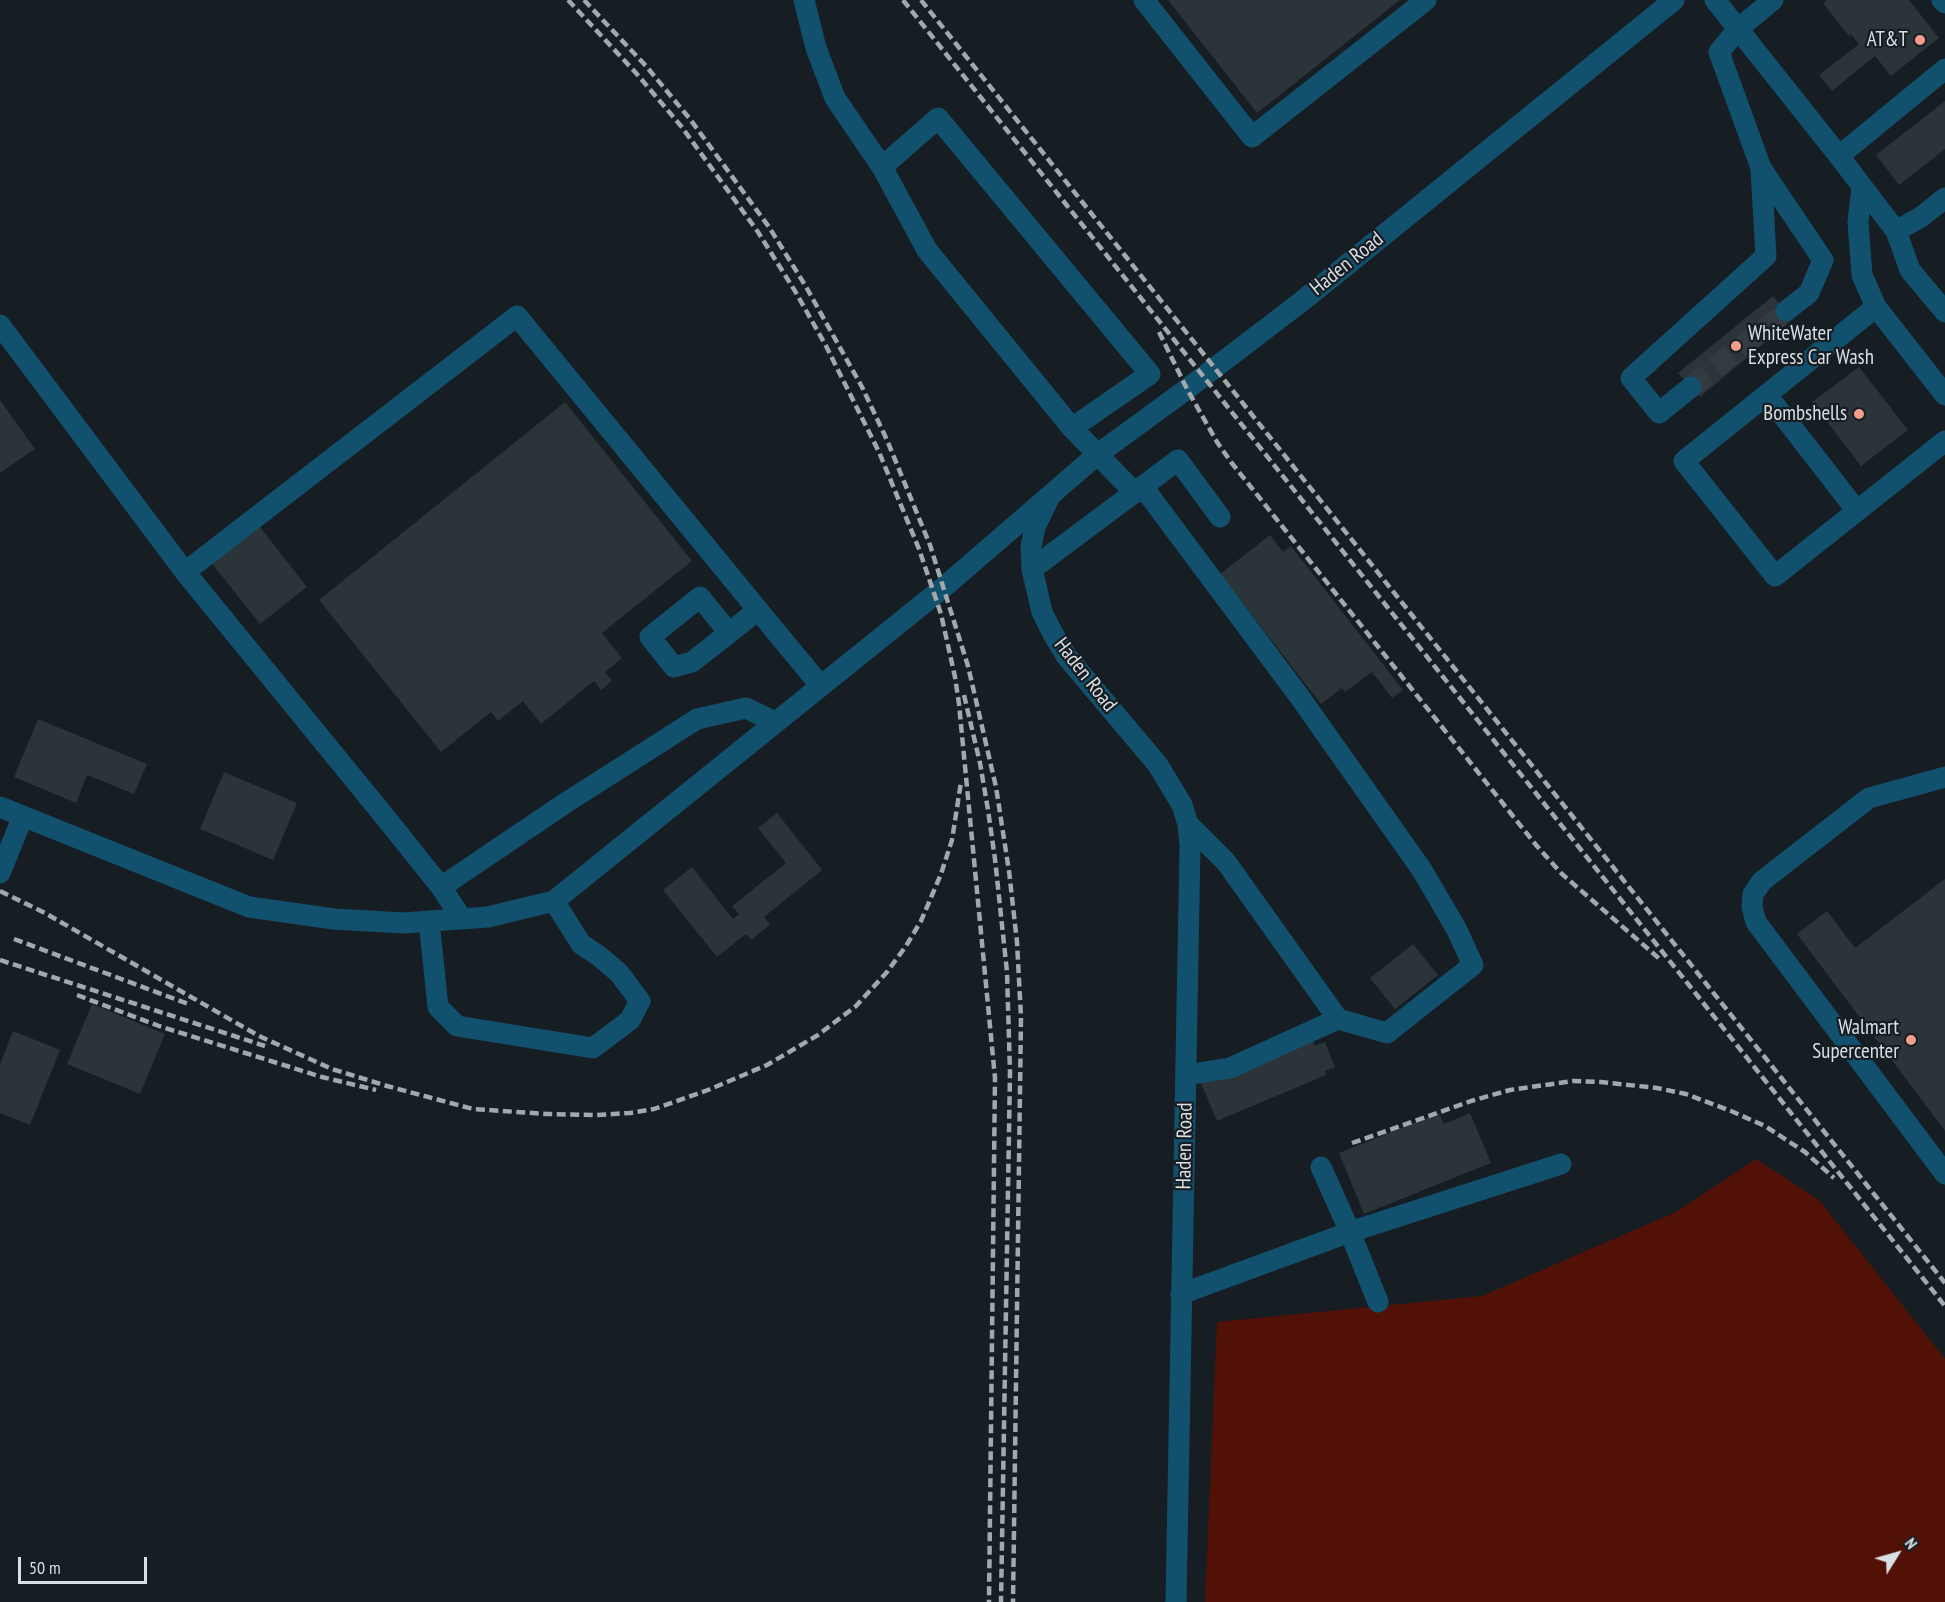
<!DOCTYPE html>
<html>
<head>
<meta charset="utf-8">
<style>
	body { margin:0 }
	#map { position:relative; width:1945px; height:1602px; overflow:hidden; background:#161e24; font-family:"PT Sans Narrow",sans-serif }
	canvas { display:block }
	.north { position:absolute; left:1867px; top:1524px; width:60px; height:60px; -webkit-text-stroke:4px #161e24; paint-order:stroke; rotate:53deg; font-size:16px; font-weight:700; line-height:24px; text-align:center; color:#d9dfe2 }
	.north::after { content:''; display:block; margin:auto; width:21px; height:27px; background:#d9dfe2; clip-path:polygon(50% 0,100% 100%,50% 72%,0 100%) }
	.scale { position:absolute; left:18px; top:1557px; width:129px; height:27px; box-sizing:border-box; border:3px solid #d9dfe2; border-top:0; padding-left:8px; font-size:18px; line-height:21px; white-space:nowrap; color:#d9dfe2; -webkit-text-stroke:4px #161e24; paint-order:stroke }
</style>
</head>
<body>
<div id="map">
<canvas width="1945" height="1602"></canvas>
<div class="north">N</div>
<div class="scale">50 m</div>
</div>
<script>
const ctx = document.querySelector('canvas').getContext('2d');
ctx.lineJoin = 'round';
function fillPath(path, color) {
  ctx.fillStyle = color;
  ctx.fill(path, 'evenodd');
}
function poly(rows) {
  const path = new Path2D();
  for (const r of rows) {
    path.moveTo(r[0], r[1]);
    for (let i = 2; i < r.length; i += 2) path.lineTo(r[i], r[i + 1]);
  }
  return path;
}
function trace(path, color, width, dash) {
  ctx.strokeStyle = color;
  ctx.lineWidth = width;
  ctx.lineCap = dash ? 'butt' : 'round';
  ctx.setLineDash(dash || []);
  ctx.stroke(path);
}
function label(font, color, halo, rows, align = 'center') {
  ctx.font = font + ' "PT Sans Narrow",sans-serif';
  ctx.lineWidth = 4.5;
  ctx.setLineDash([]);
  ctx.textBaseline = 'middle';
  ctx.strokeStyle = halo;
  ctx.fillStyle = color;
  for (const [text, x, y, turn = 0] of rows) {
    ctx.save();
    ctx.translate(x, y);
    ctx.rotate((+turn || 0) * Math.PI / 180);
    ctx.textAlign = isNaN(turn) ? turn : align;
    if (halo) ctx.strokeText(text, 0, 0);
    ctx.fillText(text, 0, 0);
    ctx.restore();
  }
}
fillPath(poly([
	[1756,1159,1819,1200,1945,1359,1945,1602,1205,1602,1217,1322,1482,1296,1676,1212]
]), '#511106');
fillPath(poly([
	[1168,0,1400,0,1257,113],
	[1827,0,1909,0,1939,38,1891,76,1875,56,1832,91,1819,75,1859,44,1851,34,1849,36,1823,3],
	[1945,101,1945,149,1899,185,1876,155],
	[1773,296,1793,319,1700,397,1678,373],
	[1859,367,1908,430,1861,466,1812,402],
	[0,400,35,449,0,473],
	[565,402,692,561,602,633,622,658,605,672,612,681,601,690,594,681,541,724,523,701,498,721,491,712,441,752,319,600],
	[257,523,307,587,260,624,210,561],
	[1270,535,1283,552,1291,546,1403,690,1392,698,1372,672,1345,692,1342,688,1321,704,1220,574],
	[38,719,147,764,134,794,87,775,76,803,14,777],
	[224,772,297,803,273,860,200,829],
	[777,813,822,870,764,917,770,925,751,940,746,934,717,957,663,890,692,867,733,919,739,914,732,906,786,863,758,828],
	[1945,879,1945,1131,1797,934,1827,911,1855,948],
	[1413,944,1438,975,1395,1009,1370,978],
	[92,1004,165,1034,140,1094,67,1064],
	[13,1031,60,1050,30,1125,0,1113,0,1064],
	[1311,1036,1315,1046,1325,1042,1335,1067,1325,1071,1326,1075,1217,1121,1200,1081],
	[1439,1113,1444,1124,1470,1113,1491,1163,1364,1214,1339,1153]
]), '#2a3439');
trace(poly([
	[1691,387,1786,311]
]), '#333b40', 21, [21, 10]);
trace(poly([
	[804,0,816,48,835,98,882,167,927,250,1072,428,1135,493],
	[1144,0,1252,137,1426,0],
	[1715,0,1839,156,1945,69],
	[1773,0,1738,29,1719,52,1761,168,1823,260,1809,293,1786,311],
	[1942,0,1945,3],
	[1839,156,1896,231],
	[882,167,938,118,1150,374,1072,428],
	[1862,187,1858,222,1862,275,1876,307,1945,395],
	[1945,198,1921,217,1896,231,1910,270,1945,312],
	[1876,307,1684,461,1775,576,1945,441],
	[0,325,185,572,385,817,441,887,462,919],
	[1691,387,1659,413,1631,378,1766,256,1761,169],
	[1767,395,1857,511],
	[1143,487,1299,696,1422,870,1457,930,1473,965,1387,1033,1338,1019,1226,862,1188,824],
	[1048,500,1035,527,1031,547,1032,569,1042,612,1053,634,1067,657,1158,765,1182,805,1188,824,1190,846,1176,1602],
	[1032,569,1178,460,1220,517],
	[185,572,517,316,758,610],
	[729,633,700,597,650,637,674,667,692,662,729,633,758,610,820,685],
	[1945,777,1869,798,1762,881,1753,894,1752,907,1756,922,1945,1174],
	[0,807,249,907,334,919,403,923,488,917,554,901,944,587,1098,454,1187,389,1301,302,1674,0],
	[0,873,23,816],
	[441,887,567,802,697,719,746,708,775,722],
	[429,921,438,1007,457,1026,593,1048,630,1020,640,1001,619,973,599,956,581,944,554,901],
	[1186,1075,1230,1068,1338,1019],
	[1181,1294,1350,1232,1321,1167],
	[1378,1302,1350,1232,1561,1164]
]), '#12516e', 21);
trace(poly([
	[568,0,636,73,681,126,758,232,795,291,825,344,879,452,919,549,941,614,955,677,959,704,995,1078,989,1602],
	[584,0,646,66,690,119,769,227,805,285,862,387,887,440,930,545,968,666,996,787,1009,871,1017,942,1021,1017,1013,1602],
	[903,0,1945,1306],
	[921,0,1945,1283],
	[1159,332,1187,389,1217,442,1231,462,1536,845,1562,874,1662,961],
	[964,695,980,763,988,810,995,859,1007,972,1010,1073,1001,1602],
	[0,891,45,913,259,1036,332,1069,387,1086,473,1109,547,1114,596,1115,630,1113,654,1109,708,1090,767,1065,818,1035,856,1006,887,972,906,946,921,921,941,874,952,840,961,782],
	[14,939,191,1005],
	[0,960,265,1046],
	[77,995,159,1026,322,1077,376,1090],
	[1352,1143,1471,1101,1510,1090,1573,1081,1601,1082,1657,1088,1686,1094,1731,1111,1765,1126,1788,1141,1805,1152,1834,1178]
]), '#a2a8ac', 4.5, [9, 4.5]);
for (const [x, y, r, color] of [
	[1920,40,6,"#f49d8b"],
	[1736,346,6,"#f49d8b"],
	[1859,414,6,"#f49d8b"],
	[1911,1040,6,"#f49d8b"]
]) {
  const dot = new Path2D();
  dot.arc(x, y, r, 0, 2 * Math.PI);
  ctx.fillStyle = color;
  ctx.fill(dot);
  trace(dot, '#161e24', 2);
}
label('21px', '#d9dfe2', '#161e24', [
	["AT&T",1908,40],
	["WhiteWater",1748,334,"left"],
	["Express Car Wash",1748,358,"left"],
	["Bombshells",1847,414],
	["Walmart",1899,1028],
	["Supercenter",1899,1052]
], 'right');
label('21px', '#d9dfe2', '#161e24', [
	["Haden Road",1347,264,-39],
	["Haden Road",1085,675,52],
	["Haden Road",1185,1146,-89]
]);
</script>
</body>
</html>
